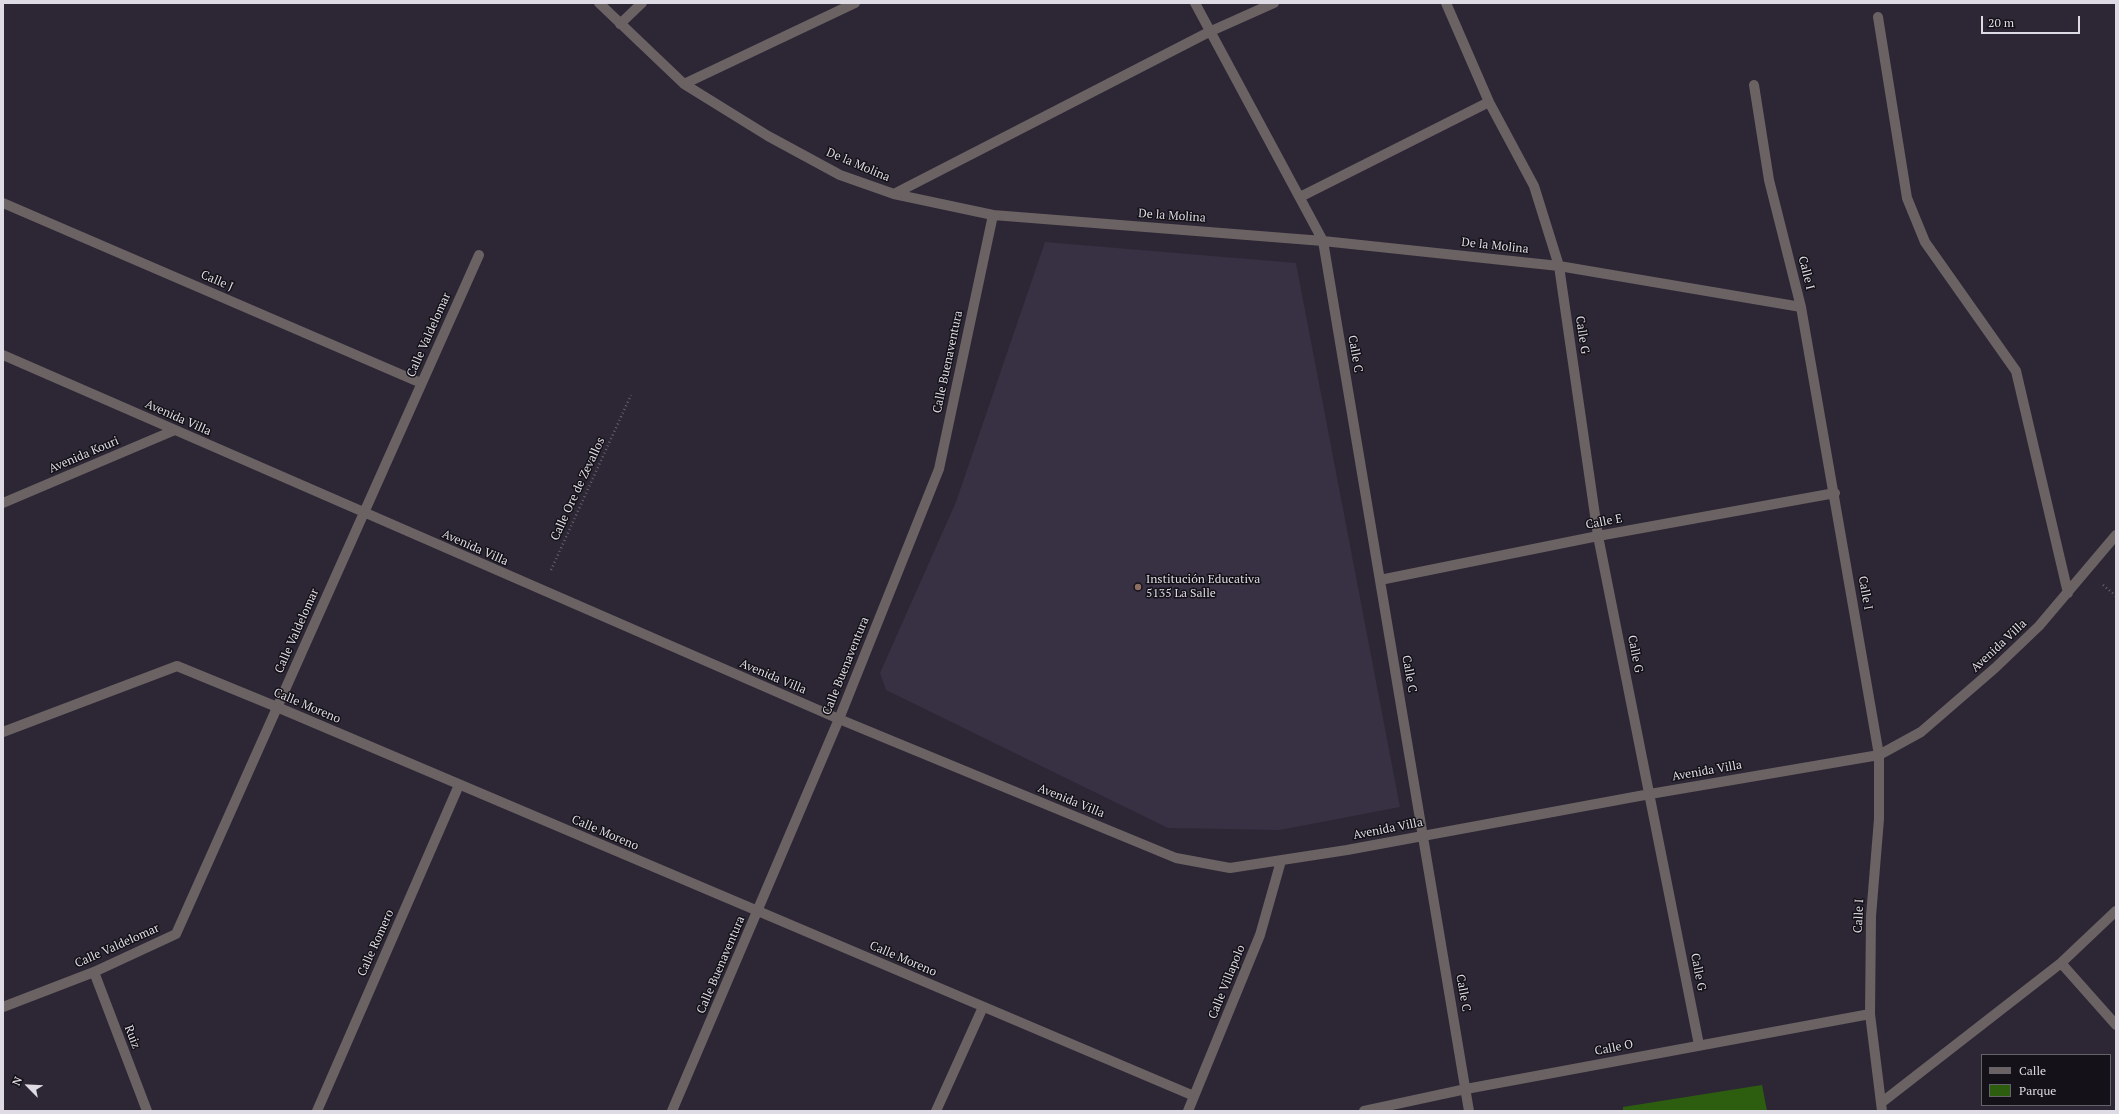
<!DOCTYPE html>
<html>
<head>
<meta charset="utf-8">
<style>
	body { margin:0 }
	#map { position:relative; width:2119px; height:1114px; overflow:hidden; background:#2d2735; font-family:"PT Serif",serif }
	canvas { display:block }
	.frame { position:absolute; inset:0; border:4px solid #dfdbe4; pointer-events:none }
	.legend { position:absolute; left:1981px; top:1054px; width:130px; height:52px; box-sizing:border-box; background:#141218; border:1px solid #65626a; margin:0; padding:5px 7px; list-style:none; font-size:12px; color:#dfdbe4 }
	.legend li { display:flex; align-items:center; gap:8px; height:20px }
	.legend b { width:20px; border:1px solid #65626a }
	.north { position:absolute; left:8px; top:1066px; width:40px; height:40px; -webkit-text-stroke:3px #141218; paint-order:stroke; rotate:294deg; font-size:11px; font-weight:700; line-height:16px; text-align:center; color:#dfdbe4 }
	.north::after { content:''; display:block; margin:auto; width:14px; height:18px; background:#dfdbe4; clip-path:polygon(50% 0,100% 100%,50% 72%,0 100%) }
	.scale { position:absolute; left:1981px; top:16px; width:99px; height:18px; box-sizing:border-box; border:2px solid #dfdbe4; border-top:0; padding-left:5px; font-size:12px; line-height:14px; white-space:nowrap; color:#dfdbe4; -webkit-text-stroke:3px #141218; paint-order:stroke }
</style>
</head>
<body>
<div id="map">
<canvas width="2119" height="1114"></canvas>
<div class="frame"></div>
<ul class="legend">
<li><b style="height:5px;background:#6b6263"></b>Calle</li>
<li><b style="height:11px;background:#2d5e0f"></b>Parque</li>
</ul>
<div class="north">N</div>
<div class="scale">20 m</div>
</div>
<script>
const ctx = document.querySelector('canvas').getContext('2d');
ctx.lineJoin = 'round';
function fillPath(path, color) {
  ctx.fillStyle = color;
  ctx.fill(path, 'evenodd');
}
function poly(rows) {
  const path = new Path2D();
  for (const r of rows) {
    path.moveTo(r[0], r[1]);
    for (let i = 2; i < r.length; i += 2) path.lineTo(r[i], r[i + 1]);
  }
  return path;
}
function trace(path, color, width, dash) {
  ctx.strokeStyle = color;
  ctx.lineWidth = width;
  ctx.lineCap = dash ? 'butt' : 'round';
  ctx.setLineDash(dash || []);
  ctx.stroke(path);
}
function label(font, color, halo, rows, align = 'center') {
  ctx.font = font + ' "PT Serif",serif';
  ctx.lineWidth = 3;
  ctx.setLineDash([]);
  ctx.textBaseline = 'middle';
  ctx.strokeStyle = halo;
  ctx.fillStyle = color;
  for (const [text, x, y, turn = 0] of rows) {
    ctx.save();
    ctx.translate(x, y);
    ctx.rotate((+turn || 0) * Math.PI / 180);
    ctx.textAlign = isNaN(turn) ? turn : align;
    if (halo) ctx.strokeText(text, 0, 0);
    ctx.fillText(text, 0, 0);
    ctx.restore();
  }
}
fillPath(poly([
	[1045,242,1296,263,1400,807,1280,830,1168,828,886,690,880,673,956,502]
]), '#383043');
fillPath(poly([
	[1762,1085,1767,1111,1623,1111,1623,1107]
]), '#2d5e0f');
trace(poly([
	[551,570,631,395],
	[2103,585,2116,596]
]), '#66606d', 2.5, [1, 3]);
trace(poly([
	[599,3,684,84,768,136,840,175,894,194,993,215,1323,241,1559,266,1801,307],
	[1195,3,1323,241,1469,1111],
	[1446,3,1489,102,1534,186,1559,266,1598,536,1699,1045],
	[1878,17,1907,198,1925,242,2016,371,2068,593],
	[620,24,642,3],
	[684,84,855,3],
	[1754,85,1769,180,1801,307,1879,755,1879,819,1871,916,1870,1014,1882,1111],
	[894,194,1209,32,1274,3],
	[1300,197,1489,102],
	[3,203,421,383],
	[3,355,839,719,1176,858,1230,868,1347,850,1650,794,1879,755,1921,732,1995,668,2039,626,2116,535],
	[3,503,175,430],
	[1380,580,1598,536,1835,493],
	[3,732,177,666,277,707,1194,1096],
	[2061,963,2116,1025],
	[94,972,147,1111],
	[3,1007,94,972,176,934,479,255],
	[1881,1103,2061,963,2116,911],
	[317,1111,459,785],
	[672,1111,839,719,939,469,993,215],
	[936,1111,983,1007],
	[1188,1111,1260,935,1281,861],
	[1364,1111,1466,1089,1870,1014]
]), '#6b6263', 10);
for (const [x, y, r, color] of [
	[1138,587,4,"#8d6e63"]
]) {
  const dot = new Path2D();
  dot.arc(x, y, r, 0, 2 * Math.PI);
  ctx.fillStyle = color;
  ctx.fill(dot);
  trace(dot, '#141218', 1.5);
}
label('12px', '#dfdbe4', '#141218', [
	["De la Molina",858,165,23],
	["De la Molina",1172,216,4],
	["De la Molina",1495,246,6],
	["Calle I",1806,273,76],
	["Calle J",217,281,23],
	["Calle Valdelomar",429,335,-66],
	["Calle G",1582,335,82],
	["Calle C",1355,354,80],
	["Calle Buenaventura",948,362,-78],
	["Avenida Villa",178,418,24],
	["Avenida Kouri",84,455,-23],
	["Calle Ore de Zevallos",578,489,-65],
	["Calle E",1604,522,-11],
	["Avenida Villa",475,548,24],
	["Calle I",1865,593,80],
	["Calle Valdelomar",297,631,-66],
	["Avenida Villa",1999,646,-43],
	["Calle G",1635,654,79],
	["Calle Buenaventura",846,666,-68],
	["Calle C",1409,674,80],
	["Avenida Villa",773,677,23],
	["Calle Moreno",307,706,23],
	["Avenida Villa",1707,771,-10],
	["Avenida Villa",1071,801,22],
	["Avenida Villa",1388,829,-11],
	["Calle Moreno",605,833,23],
	["Calle I",1859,916,-87],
	["Calle Romero",376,943,-66],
	["Calle Valdelomar",117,946,-24],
	["Calle Moreno",903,959,23],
	["Calle Buenaventura",721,965,-67],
	["Calle G",1698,972,79],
	["Calle Villapolo",1227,982,-68],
	["Calle C",1463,993,80],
	["Ruiz",132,1037,69],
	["Calle O",1614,1048,-11]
]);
label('12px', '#dfdbe4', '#141218', [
	["Institución Educativa",1146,580],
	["5135 La Salle",1146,594]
], 'left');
</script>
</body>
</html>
